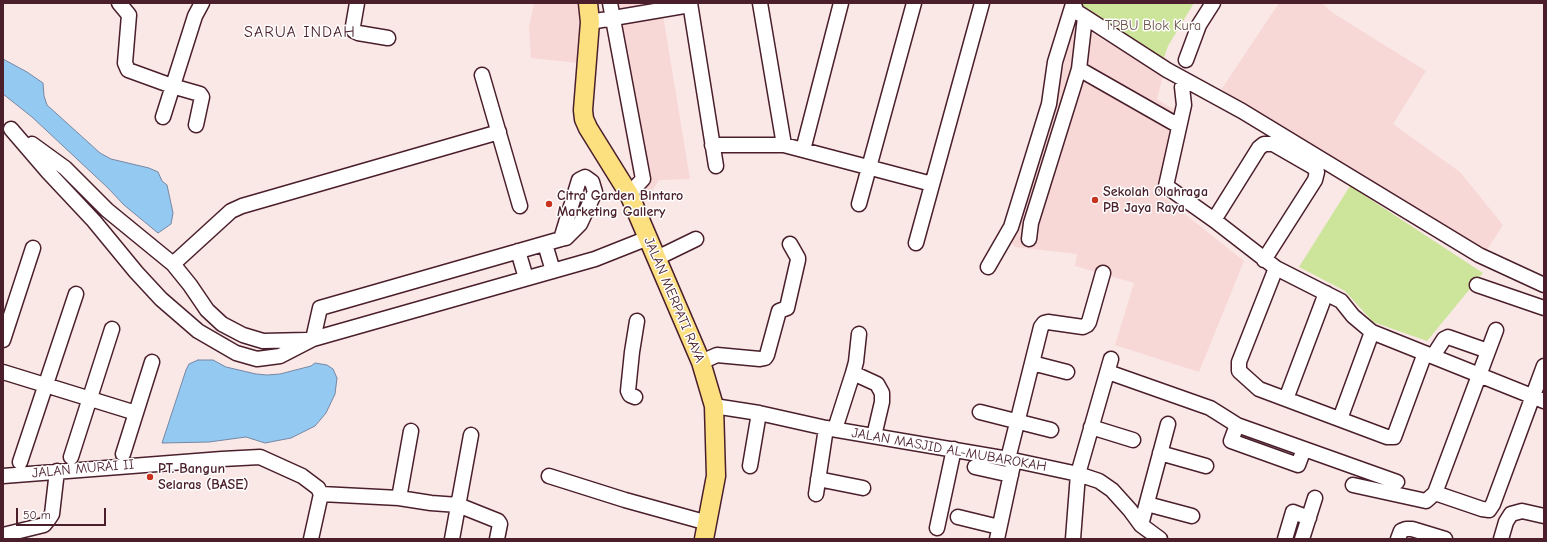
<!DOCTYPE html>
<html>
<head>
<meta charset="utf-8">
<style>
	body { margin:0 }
	#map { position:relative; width:1547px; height:542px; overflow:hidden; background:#fae8e7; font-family:"Comic Neue",sans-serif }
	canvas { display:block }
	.frame { position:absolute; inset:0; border:4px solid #4a1f2b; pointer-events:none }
	.scale { position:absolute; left:16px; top:508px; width:90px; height:18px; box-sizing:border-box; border:2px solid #4a1f2b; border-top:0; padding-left:5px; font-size:12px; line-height:14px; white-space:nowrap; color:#4a1f2b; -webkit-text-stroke:3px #fff; paint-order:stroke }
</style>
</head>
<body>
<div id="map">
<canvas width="1547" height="542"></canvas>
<div class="frame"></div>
<div class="scale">50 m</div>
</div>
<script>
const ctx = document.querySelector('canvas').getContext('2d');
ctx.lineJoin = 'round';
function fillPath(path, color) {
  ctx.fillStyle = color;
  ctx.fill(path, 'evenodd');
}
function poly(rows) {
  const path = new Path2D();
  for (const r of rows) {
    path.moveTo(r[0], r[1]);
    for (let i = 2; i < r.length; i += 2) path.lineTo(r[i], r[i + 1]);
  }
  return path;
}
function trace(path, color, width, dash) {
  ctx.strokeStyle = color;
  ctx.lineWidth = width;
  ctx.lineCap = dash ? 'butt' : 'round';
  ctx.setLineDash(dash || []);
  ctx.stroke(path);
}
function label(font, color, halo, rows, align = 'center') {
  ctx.font = font + ' "Comic Neue",sans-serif';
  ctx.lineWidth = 3;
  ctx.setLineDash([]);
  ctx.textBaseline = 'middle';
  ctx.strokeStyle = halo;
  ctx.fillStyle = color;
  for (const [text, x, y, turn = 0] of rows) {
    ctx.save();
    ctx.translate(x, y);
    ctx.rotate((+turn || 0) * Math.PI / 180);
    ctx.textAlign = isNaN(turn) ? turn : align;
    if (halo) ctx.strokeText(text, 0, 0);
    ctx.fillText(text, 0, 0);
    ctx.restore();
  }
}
fillPath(poly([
	[534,3,582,3,584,18,578,63,531,58,529,27],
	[602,3,661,3,690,179,659,180,644,204,633,175],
	[1279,3,1322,3,1333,13,1426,71,1393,124,1460,172,1503,225,1485,253,1221,90],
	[1074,22,1163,76,1157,99,1176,111,1157,192,1244,261,1199,372,1115,345,1134,283,1075,266,1077,254,1015,247,1010,241,1063,68]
]), '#f7d8d6');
fillPath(poly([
	[1079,3,1194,3,1168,46,1163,61,1126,35,1087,12],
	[1350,186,1483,273,1427,341,1373,322,1345,291,1299,267]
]), '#cde59b');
const water = poly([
	[3,59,27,72,43,83,44,96,47,105,100,153,111,159,149,168,158,172,162,181,167,185,173,213,171,224,158,233,124,205,108,188,32,117,3,94,3,59],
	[198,360,213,360,226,367,256,374,267,375,280,374,311,366,315,363,327,365,333,369,337,378,335,394,326,413,315,426,291,438,265,443,246,437,209,442,162,443,186,370,189,364,198,360]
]);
fillPath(water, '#94caf2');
trace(water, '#7686a2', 1);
trace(poly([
	[1182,87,1186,60]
]), '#d7c0c1', 14, [14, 7]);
const minor = poly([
	[119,3,129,15,125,63,128,70,172,86,200,94,202,97,196,125],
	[357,3,353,26,354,31,358,33,388,38],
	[610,3,643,179,629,194],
	[690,3,716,166],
	[760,3,784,145],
	[1073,3,1077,12,1085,17,1167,70,1242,111,1479,255,1544,285],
	[590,22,690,5],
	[1186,60,1199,25,1213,3],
	[1079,69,1179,126],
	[482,75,520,206],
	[1182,87,1184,105,1166,186,1214,220,1276,268,1341,301,1353,316,1372,332,1544,401],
	[163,117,195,16,202,3],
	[11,129,48,172,94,221,136,272,161,299,198,331,236,353,257,359,280,356,313,339,595,259,648,238],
	[32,144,65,168,107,210,173,264,190,285,207,310,222,324,243,335,263,341,307,340],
	[712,145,784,145,932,184],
	[803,150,841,3],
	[859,204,914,3],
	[1214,220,1259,148,1264,144,1273,144,1313,167,1317,172,1315,180,1264,260],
	[1029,239,1031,223,1079,69,1085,17],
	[916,243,982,3],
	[545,244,553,271],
	[518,251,526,278],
	[657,258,696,239],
	[173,264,231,211,242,206,499,132],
	[988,267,1011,227,1049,104,1055,62,1073,4],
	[1276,268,1239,362,1239,371,1259,389,1387,437,1394,437,1425,353],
	[1477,285,1544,308],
	[1496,330,1435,493,1482,509,1489,510,1493,504,1544,366],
	[859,334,856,362,853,373,877,384,882,393,882,402,874,436],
	[313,339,320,308,561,239,566,238,580,224,595,192,592,182,585,177,579,180,561,239],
	[3,340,33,248],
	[1433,356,1444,339,1448,337,1488,351],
	[701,362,717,355,760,359,765,358,767,355,779,311,787,308,798,260,798,258,790,244],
	[1032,363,1067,372],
	[3,372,136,413],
	[1108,372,1210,408,1237,425,1397,482],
	[635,397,630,395,628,391,632,352,637,321],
	[1286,399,1326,293],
	[714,406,759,413,826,428,1008,459,1078,474,1099,481,1112,490,1130,510,1141,525,1160,539],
	[980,412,1051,430],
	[1340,419,1372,332],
	[1237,425,1231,441,1298,465,1304,449],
	[1091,427,1133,440],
	[835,429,853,373],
	[1160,453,1206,466],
	[123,454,152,362],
	[71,457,112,329],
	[1008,459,1041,327,1044,323,1048,322,1083,327,1087,325,1089,322,1103,273],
	[20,462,76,294],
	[750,466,759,413],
	[975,467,1011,475],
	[3,476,222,459,260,457,302,476,318,488,321,494,311,539],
	[549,476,625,500,708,523],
	[818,479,863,488],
	[1353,485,1426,501,1435,493],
	[321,494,399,498,431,503,458,505,498,521,500,524,497,539],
	[816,494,826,428],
	[399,498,411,431],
	[1147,504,1192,516],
	[958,517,999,527],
	[1141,525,1168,424],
	[937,528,954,449],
	[3,535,44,525,48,520,52,514,57,471],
	[452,539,471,435],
	[997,539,1014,460],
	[1073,539,1078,474,1111,359],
	[1285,539,1293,512,1309,518],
	[1302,539,1315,498],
	[1398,539,1401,531,1406,529,1412,529,1445,539],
	[1501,539,1506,522,1511,514,1522,511,1544,516]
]);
const major = poly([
	[588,3,590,22,583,110,584,119,588,128,629,194,701,362,714,406,716,476,704,539]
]);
trace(minor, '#4a1f2b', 17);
trace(major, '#4a1f2b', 21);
trace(minor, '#fff', 14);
trace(major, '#fce080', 18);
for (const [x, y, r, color] of [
	[1095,200,4,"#c8321e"],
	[549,204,4,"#c8321e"],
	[150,477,4,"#c8321e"]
]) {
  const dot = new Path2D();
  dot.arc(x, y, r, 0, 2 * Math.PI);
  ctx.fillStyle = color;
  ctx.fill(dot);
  trace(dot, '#fff', 1.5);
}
label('14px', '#6b5047', '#fff', [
	["TPBU Blok Kura",1153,26]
]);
label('bold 14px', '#4a1f2b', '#fff', [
	["Sekolah Olahraga",1103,192],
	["PB Jaya Raya",1103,208],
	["Citra Garden Bintaro",557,196],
	["Marketing Gallery",557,212],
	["PT. Bangun",158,469],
	["Selaras (BASE)",158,485]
], 'left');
label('14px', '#4a1f2b', '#fff', [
	["JALAN MERPATI RAYA",674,300,67],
	["JALAN MASJID AL-MUBAROKAH",949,450,10],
	["JALAN MURAI II",83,469,-5]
]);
ctx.letterSpacing = '1px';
label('16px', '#4a1f2b', '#fff', [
	["SARUA INDAH",300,32]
]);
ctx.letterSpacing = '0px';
</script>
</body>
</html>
